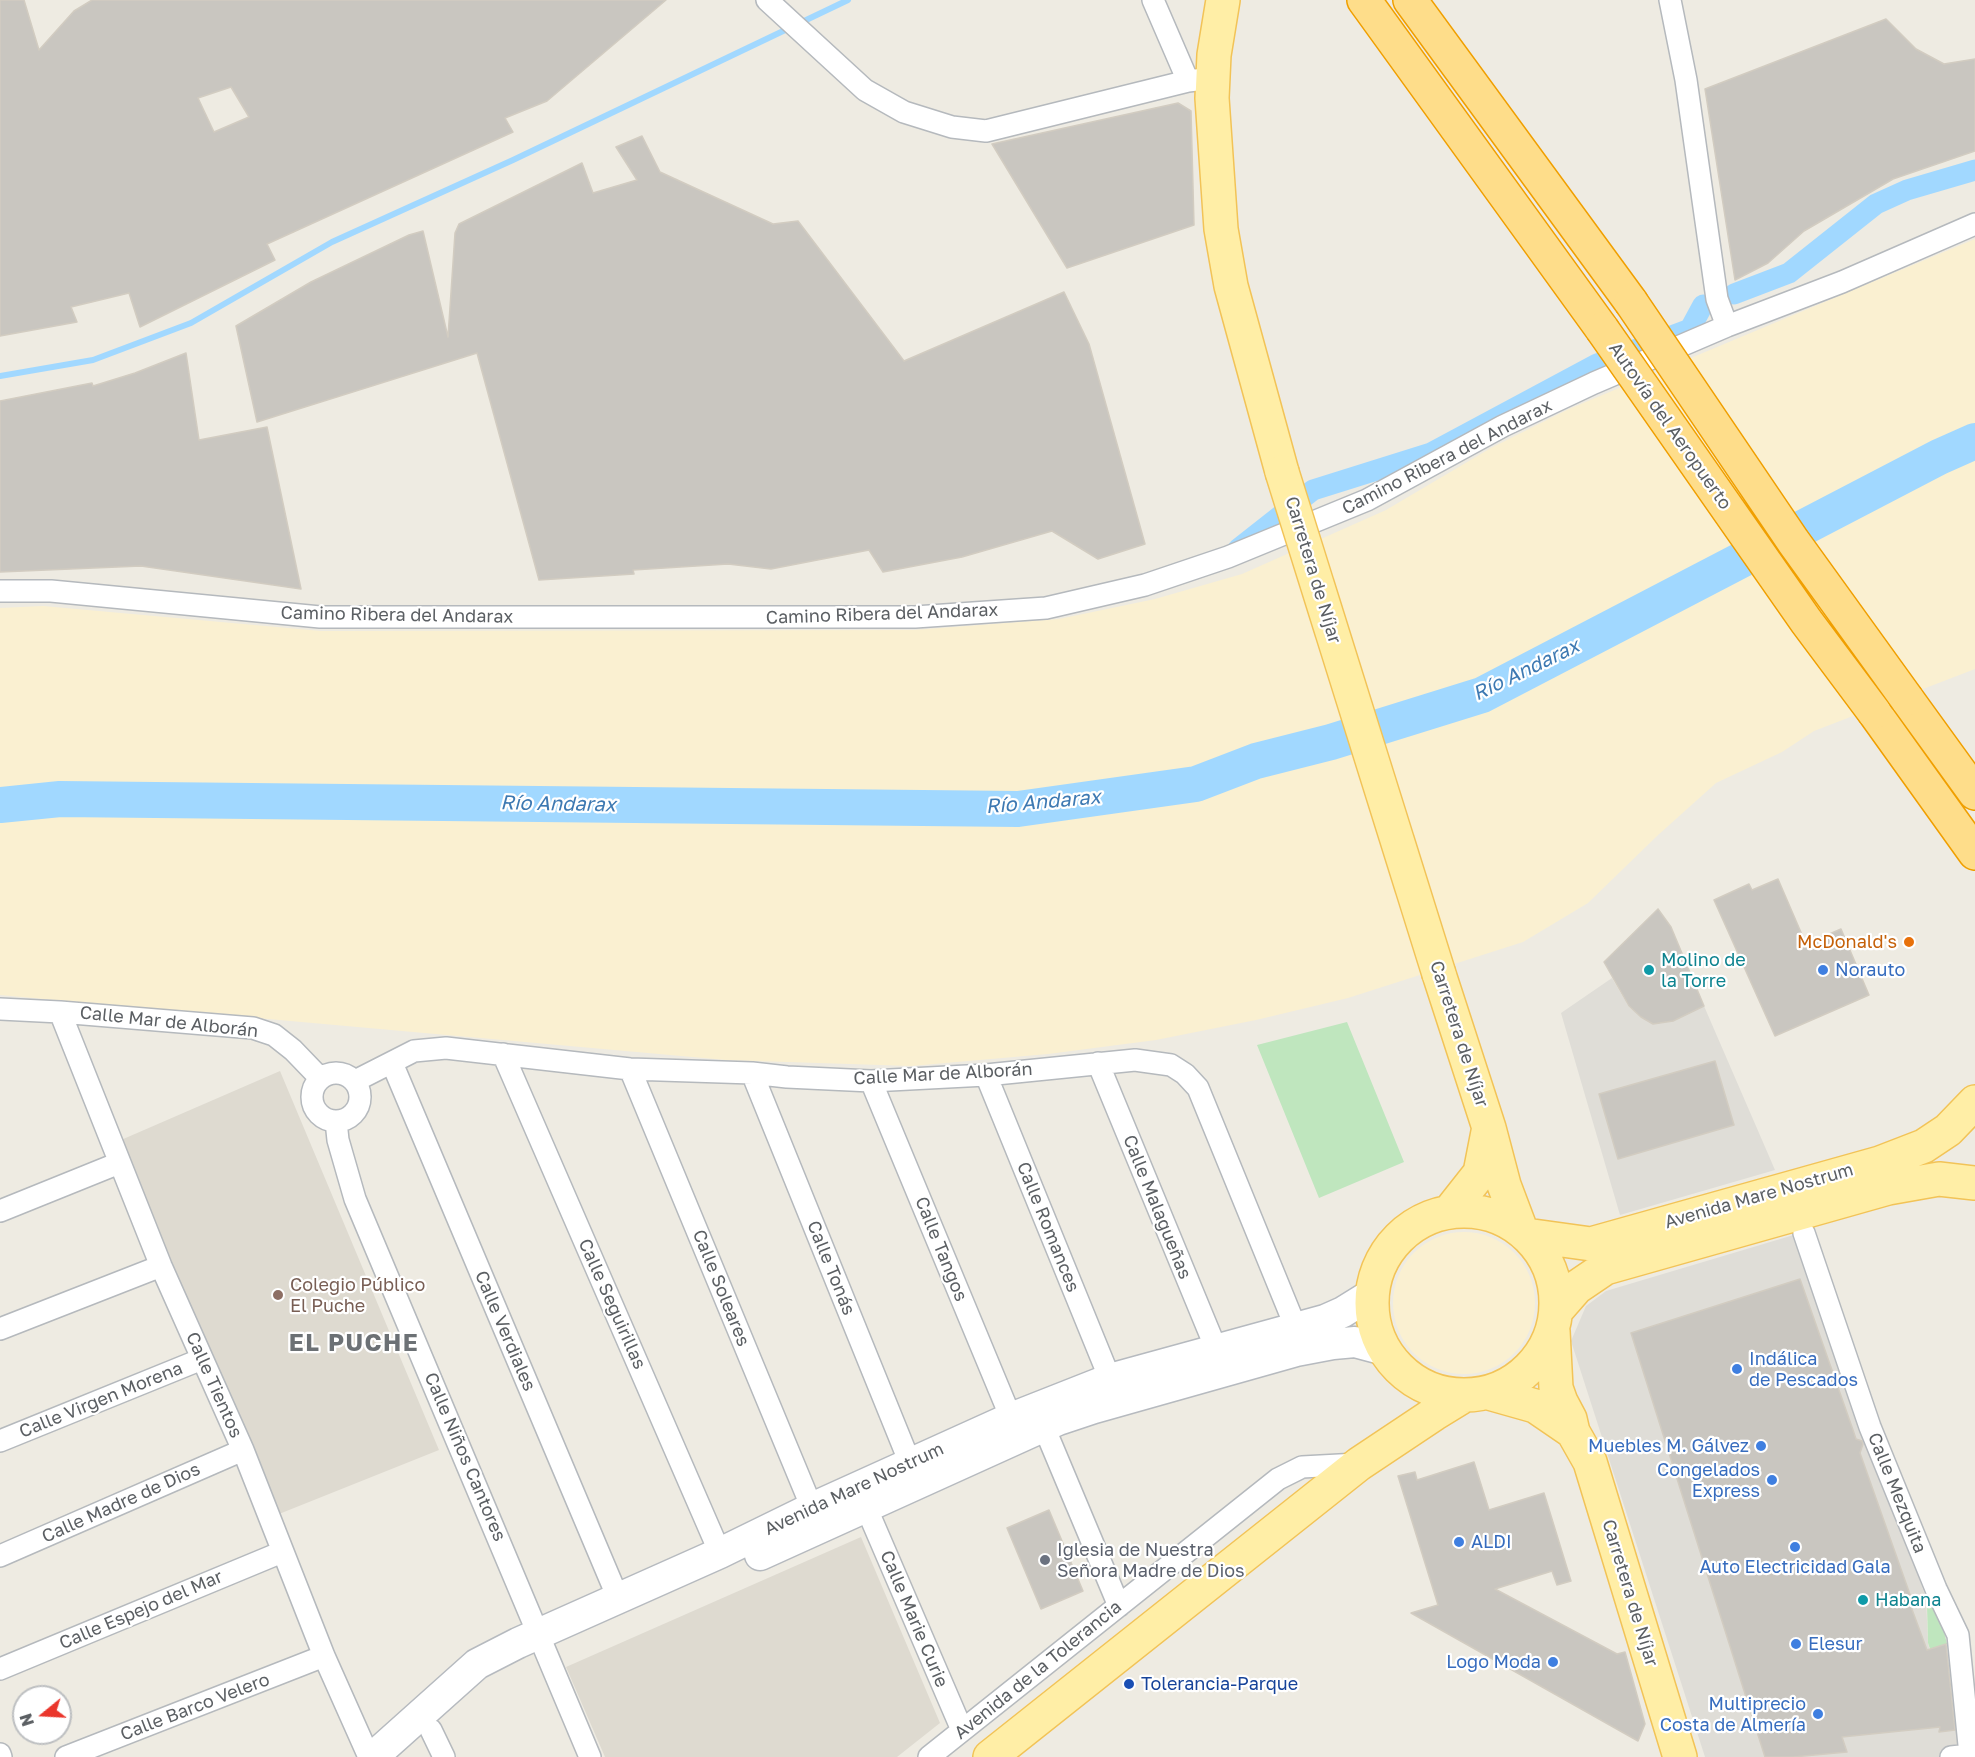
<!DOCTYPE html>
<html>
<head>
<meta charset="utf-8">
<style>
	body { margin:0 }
	#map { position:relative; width:1975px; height:1757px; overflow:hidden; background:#eeebe2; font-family:"Golos Text",sans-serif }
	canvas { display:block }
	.north { position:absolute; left:12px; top:1685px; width:60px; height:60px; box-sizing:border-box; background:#fff; border:2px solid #bdbfc1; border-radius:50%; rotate:252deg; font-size:16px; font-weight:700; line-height:24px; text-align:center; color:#5b5f63 }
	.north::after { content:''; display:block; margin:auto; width:21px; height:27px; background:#ea362c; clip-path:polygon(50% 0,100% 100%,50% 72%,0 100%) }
</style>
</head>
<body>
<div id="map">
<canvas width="1975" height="1757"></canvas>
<div class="north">N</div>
</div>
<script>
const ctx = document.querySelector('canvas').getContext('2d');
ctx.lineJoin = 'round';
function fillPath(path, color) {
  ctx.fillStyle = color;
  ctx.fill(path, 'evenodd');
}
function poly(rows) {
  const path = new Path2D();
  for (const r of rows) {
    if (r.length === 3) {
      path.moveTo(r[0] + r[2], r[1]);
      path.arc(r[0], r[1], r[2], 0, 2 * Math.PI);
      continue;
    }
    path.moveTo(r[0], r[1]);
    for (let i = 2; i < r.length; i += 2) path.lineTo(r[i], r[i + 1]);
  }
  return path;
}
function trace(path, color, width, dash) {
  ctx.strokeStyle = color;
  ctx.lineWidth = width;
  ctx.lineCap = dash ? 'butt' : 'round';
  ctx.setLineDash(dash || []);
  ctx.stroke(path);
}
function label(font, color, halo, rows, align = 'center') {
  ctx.font = font + ' "Golos Text",sans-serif';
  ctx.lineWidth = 4.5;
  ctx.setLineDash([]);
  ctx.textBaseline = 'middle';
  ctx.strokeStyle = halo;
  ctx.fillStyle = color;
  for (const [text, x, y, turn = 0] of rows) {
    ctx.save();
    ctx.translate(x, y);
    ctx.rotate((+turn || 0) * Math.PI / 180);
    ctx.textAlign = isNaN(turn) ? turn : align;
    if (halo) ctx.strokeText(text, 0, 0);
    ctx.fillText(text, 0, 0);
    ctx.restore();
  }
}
fillPath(poly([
	[1612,978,1629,1007,1641,1017,1653,1024,1673,1021,1704,1006,1775,1170,1620,1215,1561,1013],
	[1797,1234,1926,1598,1928,1643,1937,1683,1939,1731,1975,1727,1975,1757,1705,1757,1571,1341,1586,1306,1606,1291]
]), '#dfddd7');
fillPath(poly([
	[280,1071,439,1450,269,1518,121,1140],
	[861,1537,940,1723,897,1757,605,1757,566,1667]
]), '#dedad0');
fillPath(poly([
	[1347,1022,1404,1162,1319,1198,1257,1045],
	[1937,1602,1947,1644,1930,1649,1928,1643,1927,1605]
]), '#bfe6be');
fillPath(poly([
	[1975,239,1975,669,1814,731,1782,752,1716,783,1657,836,1588,903,1523,942,1348,998,1256,1020,1156,1040,1048,1054,911,1066,726,1060,0,995,0,608,43,606,321,631,914,630,1059,619,1155,599,1242,574,1386,510,1491,448,1569,409],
	[1464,1303,71]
]), '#faf0d1');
trace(poly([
	[0,376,93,360,191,323,332,242,513,160,848,0]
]), '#a1d8ff', 6);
trace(poly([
	[1734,294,1789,273,1876,204,1907,190,1975,170],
	[1238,549,1313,490,1431,453,1597,364,1690,329,1703,305]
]), '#a1d8ff', 21);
trace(poly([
	[0,805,60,799,1018,809,1196,784,1256,761,1331,742,1482,695,1939,457,1975,441]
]), '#a1d8ff', 36);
const building = poly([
	[0,0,24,0,39,50,74,11,92,0,666,0,547,101,505,118,513,132,267,244,275,260,140,327,129,293,71,307,77,322,0,336,0,0],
	[231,87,249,117,214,132,198,98,231,87],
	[1886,19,1916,49,1944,64,1975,59,1975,151,1893,179,1804,231,1768,263,1735,280,1705,89,1886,19],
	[1178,103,1191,111,1194,225,1067,268,992,144,1178,103],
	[642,136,660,172,773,224,798,221,904,361,1064,292,1089,344,1145,544,1098,559,1052,531,962,557,883,572,869,550,771,569,728,564,633,570,634,574,539,580,477,353,257,422,236,326,311,282,409,235,423,231,448,337,455,233,459,224,582,163,593,193,637,180,616,147,642,136],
	[186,353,199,440,267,427,301,589,141,566,0,572,0,401,92,383,93,386,135,373,186,353],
	[1778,879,1806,944,1841,929,1869,995,1775,1036,1714,900,1749,884,1752,890,1778,879],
	[1658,909,1671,927,1704,1006,1673,1021,1653,1024,1641,1017,1629,1006,1604,962,1658,909],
	[1715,1061,1734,1125,1618,1159,1599,1094,1715,1061],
	[1800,1279,1853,1430,1856,1439,1862,1441,1863,1444,1860,1453,1913,1603,1910,1604,1927,1650,1946,1644,1955,1730,1939,1732,1940,1727,1842,1737,1847,1752,1793,1757,1765,1757,1631,1333,1800,1279],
	[1474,1462,1489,1510,1544,1493,1571,1581,1557,1585,1552,1571,1495,1589,1617,1654,1625,1652,1645,1724,1638,1741,1411,1613,1438,1605,1398,1476,1415,1472,1417,1480,1474,1462],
	[1049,1510,1083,1591,1041,1609,1007,1528,1049,1510]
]);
fillPath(building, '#c9c6c0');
trace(building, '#d2ccc1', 1.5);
const street = poly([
	[767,0,865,90,904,112,952,127,986,131,1188,81,1213,78],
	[1153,0,1188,81],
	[1670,0,1686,80,1717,299,1727,326],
	[0,591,51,591,320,617,915,617,1046,608,1145,585,1228,557,1367,500,1503,426,1594,383,1727,326,1842,282,1975,224],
	[0,1009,60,1012,253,1028,274,1035,293,1050,320,1078],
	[60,1012,161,1266,243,1450,324,1656,369,1757],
	[503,1054,720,1553],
	[392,1063,618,1598],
	[1098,1063,1217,1351],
	[630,1069,812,1508],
	[336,1097,24],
	[752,1073,910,1463],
	[986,1075,1110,1379],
	[355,1081,414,1051,446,1048,630,1069,752,1073,787,1077,871,1081,986,1075,1135,1060,1171,1065,1185,1074,1198,1088,1296,1328],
	[871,1081,1011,1418],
	[336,1121,338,1140,355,1199,590,1757],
	[0,1211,119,1163],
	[1804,1233,1870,1427,1936,1589,1958,1635,1970,1755,1951,1757],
	[0,1329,161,1266],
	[1044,1427,1119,1606],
	[0,1441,202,1359],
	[866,1507,962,1730],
	[0,1556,243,1450],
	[0,1669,282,1552],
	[431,1730,444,1757],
	[0,1754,1,1757],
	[66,1757,324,1656],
	[929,1757,1278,1479,1302,1467,1358,1464]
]);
const secondary = poly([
	[760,1555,1058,1420,1094,1408,1296,1351,1333,1344,1355,1342,1385,1350],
	[373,1757,477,1664,518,1643,720,1553,812,1508,1011,1418,1110,1379,1325,1320,1343,1312,1372,1294]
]);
const primary = poly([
	[1223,0,1214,55,1212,98,1221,229,1231,286,1282,472],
	[1439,974,1489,1128,1504,1185,1521,1230],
	[1450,1211,1480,1173,1488,1132],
	[1464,1303,92],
	[1526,1235,1591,1244,1880,1163,1924,1146,1948,1130,1975,1102],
	[1556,1311,1577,1287,1605,1268,1888,1188,1939,1179,1975,1183],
	[1553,1331,1556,1388,1561,1402,1570,1419,1573,1432,1590,1462,1680,1757],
	[1489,1393,1535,1406,1573,1432],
	[990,1757,1359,1464,1434,1414,1465,1395]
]);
const highway = poly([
	[1364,0,1602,329],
	[1410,0,1631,302],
	[1907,699,1975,793],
	[1874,712,1975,853]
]);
trace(street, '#b5b9bd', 24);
trace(secondary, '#b6babf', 33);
trace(primary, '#f2c357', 36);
trace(highway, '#f09f00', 36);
trace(street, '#fff', 21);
trace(secondary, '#fff', 30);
trace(primary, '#ffeea6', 33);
trace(highway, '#fedd8a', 33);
const primaryBridge = poly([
	[1282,472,1439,974]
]);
const highwayBridge = poly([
	[1631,302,1793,541,1907,699],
	[1602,329,1806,621,1874,712]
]);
trace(primaryBridge, '#f2c357', 36, []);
trace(highwayBridge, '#f09f00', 36, []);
trace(primaryBridge, '#ffeea6', 33);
trace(highwayBridge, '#fedd8a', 33);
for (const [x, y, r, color] of [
	[1909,942,6,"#e8710a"],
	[1649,970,6,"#0f9aa8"],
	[1823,970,6,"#3f7fe0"],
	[278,1295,6,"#8d6e63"],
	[1737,1369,6,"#3f7fe0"],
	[1761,1446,6,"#3f7fe0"],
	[1772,1480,6,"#3f7fe0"],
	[1459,1542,6,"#3f7fe0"],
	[1795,1547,6,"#3f7fe0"],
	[1045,1560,6,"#6b7280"],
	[1863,1600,6,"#0f9aa8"],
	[1796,1644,6,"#3f7fe0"],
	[1553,1662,6,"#3f7fe0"],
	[1129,1684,6,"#1a4fb4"],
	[1818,1714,6,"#3f7fe0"]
]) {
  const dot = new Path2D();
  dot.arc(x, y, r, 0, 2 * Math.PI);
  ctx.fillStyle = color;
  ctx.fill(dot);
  trace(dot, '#fff', 2);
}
label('18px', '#5b5f63', '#fff', [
	["Autovía del Aeropuerto",1670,426,55],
	["Camino Ribera del Andarax",1447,457,-27],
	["Carretera de Níjar",1313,570,73],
	["Camino Ribera del Andarax",882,614,-2],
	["Camino Ribera del Andarax",397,615,1],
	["Calle Mar de Alborán",169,1022,6],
	["Carretera de Níjar",1459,1034,72],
	["Calle Mar de Alborán",943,1074,-3],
	["Avenida Mare Nostrum",1759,1196,-16],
	["Calle Malagueñas",1157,1207,68],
	["Calle Romances",1048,1227,68],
	["Calle Tangos",941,1249,68],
	["Calle Tonás",831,1268,68],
	["Calle Soleares",721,1288,68],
	["Calle Seguirillas",612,1304,66],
	["Calle Verdiales",505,1331,67],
	["Calle Tientos",214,1385,66],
	["Calle Virgen Morena",101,1400,-22],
	["Calle Niños Cantores",465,1457,67],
	["Avenida Mare Nostrum",854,1489,-25],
	["Calle Mezquita",1897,1493,68],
	["Calle Madre de Dios",121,1503,-24],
	["Carretera de Níjar",1630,1593,73],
	["Calle Espejo del Mar",141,1610,-23],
	["Calle Marie Curie",914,1619,67],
	["Avenida de la Tolerancia",1038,1670,-39],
	["Calle Barco Velero",195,1707,-21]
]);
label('18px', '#c56008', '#fff', [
	["McDonald's",1897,942]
], 'right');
label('18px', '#0d838f', '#fff', [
	["Molino de",1661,960],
	["la Torre",1661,981],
	["Habana",1875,1600]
], 'left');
label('18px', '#366cbe', '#fff', [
	["Norauto",1835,970],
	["Indálica",1749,1359],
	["de Pescados",1749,1380],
	["Muebles M. Gálvez",1749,1446,"right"],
	["Congelados",1760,1470,"right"],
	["Express",1760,1491,"right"],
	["ALDI",1471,1542],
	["Auto Electricidad Gala",1795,1567,"center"],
	["Elesur",1808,1644],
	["Logo Moda",1541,1662,"right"],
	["Multiprecio",1806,1704,"right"],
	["Costa de Almería",1806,1725,"right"]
], 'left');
label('18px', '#785e54', '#fff', [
	["Colegio Público",290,1285],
	["El Puche",290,1306]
], 'left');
label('18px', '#5b616d', '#fff', [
	["Iglesia de Nuestra",1057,1550],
	["Señora Madre de Dios",1057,1571]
], 'left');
label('18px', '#164399', '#fff', [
	["Tolerancia-Parque",1141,1684]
], 'left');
label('italic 20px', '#3d79b2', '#fff', [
	["Río Andarax",1526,670,-26],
	["Río Andarax",1043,802,-5],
	["Río Andarax",558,804,1]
]);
ctx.letterSpacing = '1.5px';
label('bold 24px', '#6c7175', '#fff', [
	["EL PUCHE",354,1343]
]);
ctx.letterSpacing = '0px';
</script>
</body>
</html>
